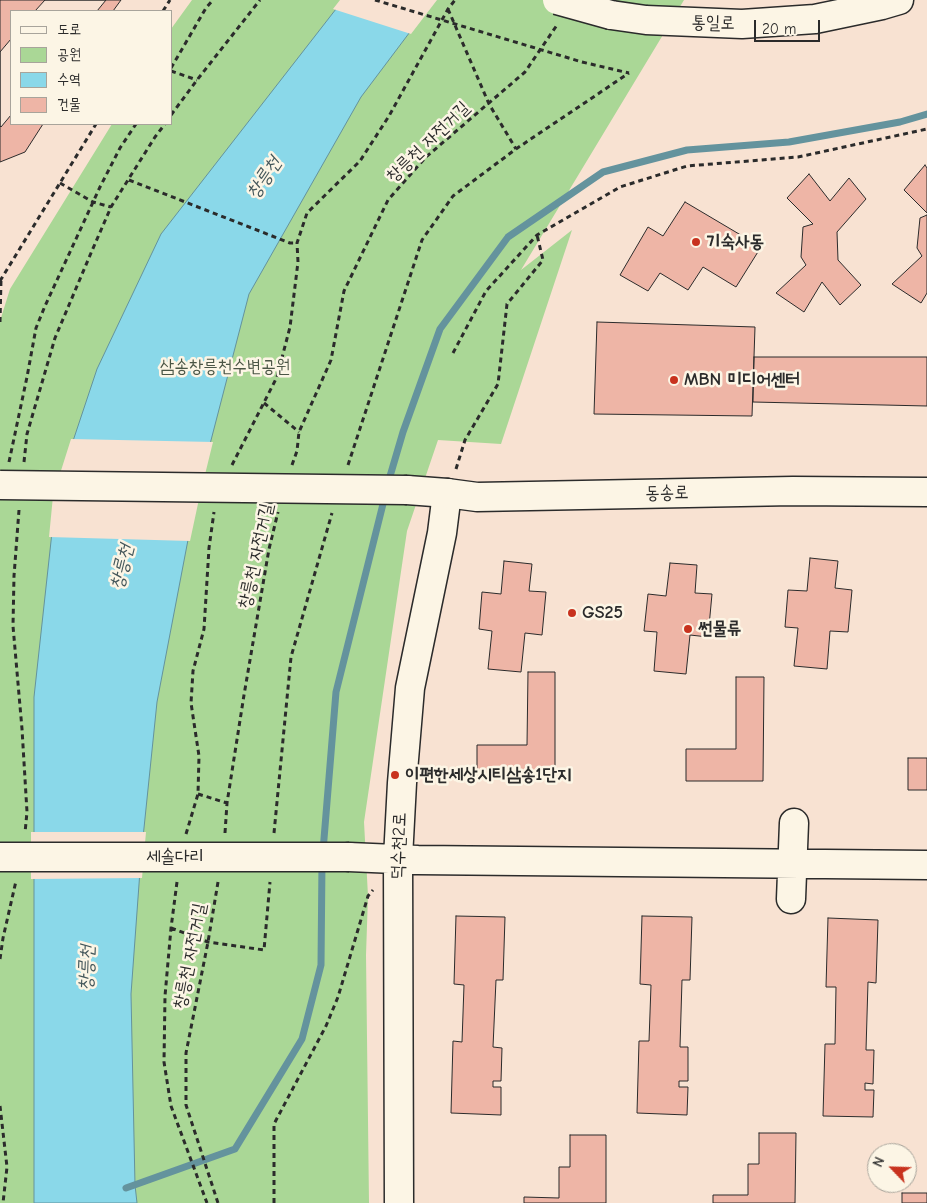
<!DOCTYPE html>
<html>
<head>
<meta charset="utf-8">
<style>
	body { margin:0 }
	#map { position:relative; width:927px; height:1203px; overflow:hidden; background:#f8e2d2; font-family:"Comic Neue","Poor Story",sans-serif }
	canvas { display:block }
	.legend { position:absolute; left:10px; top:10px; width:162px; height:115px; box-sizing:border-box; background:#fcf5e5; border:1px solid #a8a49b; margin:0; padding:6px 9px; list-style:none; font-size:15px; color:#2b2b2b }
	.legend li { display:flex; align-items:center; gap:10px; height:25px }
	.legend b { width:25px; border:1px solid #a8a49b }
	.north { position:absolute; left:867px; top:1143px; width:50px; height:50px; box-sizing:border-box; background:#fcf5e5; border:1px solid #a8a49b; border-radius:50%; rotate:294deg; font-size:14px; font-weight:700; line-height:20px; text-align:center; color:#2b2b2b }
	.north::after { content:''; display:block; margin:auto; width:18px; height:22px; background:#c8321e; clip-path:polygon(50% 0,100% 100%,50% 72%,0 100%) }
	.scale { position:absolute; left:754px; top:20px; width:66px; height:22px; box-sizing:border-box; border:2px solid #2b2b2b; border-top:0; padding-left:6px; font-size:15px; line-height:18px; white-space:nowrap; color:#2b2b2b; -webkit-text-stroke:4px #fcf5e5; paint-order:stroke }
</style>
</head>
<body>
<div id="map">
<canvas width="927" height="1203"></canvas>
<ul class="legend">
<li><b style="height:6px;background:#fcf5e5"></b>도로</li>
<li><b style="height:14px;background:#aad796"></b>공원</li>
<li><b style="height:14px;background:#8ad8e9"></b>수역</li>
<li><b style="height:14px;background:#eeb5a6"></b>건물</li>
</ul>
<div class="north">N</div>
<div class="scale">20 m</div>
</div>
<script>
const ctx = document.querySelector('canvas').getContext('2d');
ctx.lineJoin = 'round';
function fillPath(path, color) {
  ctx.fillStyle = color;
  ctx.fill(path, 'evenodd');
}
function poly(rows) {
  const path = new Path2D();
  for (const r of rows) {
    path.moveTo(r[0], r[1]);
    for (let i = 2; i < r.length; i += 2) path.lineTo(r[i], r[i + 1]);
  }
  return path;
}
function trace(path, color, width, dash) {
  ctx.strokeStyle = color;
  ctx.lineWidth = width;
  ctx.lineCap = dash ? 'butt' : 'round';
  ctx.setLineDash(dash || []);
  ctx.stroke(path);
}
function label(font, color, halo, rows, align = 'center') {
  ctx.font = font + ' "Comic Neue","Poor Story",sans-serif';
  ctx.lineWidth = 5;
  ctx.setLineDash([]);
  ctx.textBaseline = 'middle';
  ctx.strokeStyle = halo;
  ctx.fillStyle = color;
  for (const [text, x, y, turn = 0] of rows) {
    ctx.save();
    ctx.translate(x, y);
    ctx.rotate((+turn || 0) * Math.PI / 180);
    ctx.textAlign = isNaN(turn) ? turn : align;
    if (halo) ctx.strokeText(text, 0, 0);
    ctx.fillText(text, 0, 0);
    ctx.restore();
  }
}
fillPath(poly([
	[192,0,684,0,521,270,572,230,501,444,438,440,407,531,364,822,368,896,366,955,369,1203,0,1203,0,321,10,289,112,124,171,124,171,29]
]), '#aad796');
const water = poly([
	[343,0,434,0,361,97,249,294,196,498,157,702,141,857,131,994,135,1185,137,1203,34,1203,34,697,53,523,68,456,97,369,161,234,343,0]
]);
fillPath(water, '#8ad8e9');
trace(water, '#64939d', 1);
fillPath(poly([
	[340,0,437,0,411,34,333,9],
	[71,439,213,442,199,499,190,541,49,537,53,496],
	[31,832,146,832,142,878,31,879]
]), '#f8e2d2');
trace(poly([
	[388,483,403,432,440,329,508,237,603,172,687,150,789,142,900,122,927,114],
	[323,851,336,692,385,496],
	[126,1188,235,1149,302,1039,321,965,322,862]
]), '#64939d', 7);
const building = poly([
	[0,0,121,0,113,11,11,11,11,124,43,124,25,152,0,162,0,0],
	[45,0,106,0,97,11,35,11,45,0],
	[11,39,11,115,1,127,0,126,0,52,11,39],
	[925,165,927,168,927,213,904,190,925,165],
	[809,174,830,201,849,178,866,199,837,232,838,260,861,285,840,305,822,282,804,312,776,293,806,265,801,257,803,227,813,224,787,198,809,174],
	[685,202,761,247,736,287,703,267,688,290,660,273,648,291,620,275,648,227,663,236,685,202],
	[927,215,927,293,921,303,892,284,922,256,917,248,920,218,927,215],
	[597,322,755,327,752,416,594,414,597,322],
	[754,357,927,357,927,406,753,402,754,357],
	[810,558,838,561,835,588,852,590,848,632,830,631,827,669,794,666,798,628,785,627,788,590,807,591,810,558],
	[504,561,532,564,529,591,546,592,542,635,525,633,521,672,488,669,492,631,479,629,482,592,501,594,504,561],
	[670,563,697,565,695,593,712,594,708,637,690,635,686,674,654,671,657,632,644,631,648,594,666,596,670,563],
	[528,672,555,672,555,776,477,776,477,745,527,745,528,672],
	[736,677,764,677,763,781,686,781,686,749,736,749,736,677],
	[908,758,927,758,927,790,908,790,908,758],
	[456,916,505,917,503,980,496,980,493,1047,502,1048,501,1081,493,1081,493,1087,501,1087,501,1115,451,1113,453,1041,462,1042,464,985,454,984,456,916],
	[642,916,692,917,690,980,682,980,680,1047,688,1047,688,1081,679,1081,679,1087,688,1087,687,1115,637,1113,639,1041,649,1041,651,985,640,984,642,916],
	[828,918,878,920,876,983,868,982,866,1050,874,1050,873,1084,865,1083,865,1090,874,1090,873,1117,823,1116,825,1044,835,1044,836,987,826,987,828,918],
	[759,1133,796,1133,795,1203,713,1203,713,1195,748,1195,748,1164,759,1164,759,1133],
	[570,1135,606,1135,606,1203,524,1203,524,1197,559,1198,559,1167,570,1167,570,1135],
	[902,1193,927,1193,927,1203,902,1203,902,1193]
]);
fillPath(building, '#eeb5a6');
trace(building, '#2b2b2b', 1);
const minor = poly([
	[349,857,418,860,927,865],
	[791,899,794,823],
	[399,1203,398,858,402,783,410,688,442,533,447,493]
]);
const major = poly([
	[611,15,646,20,742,24,815,19,882,5,899,0],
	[407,490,447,493,477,497,793,491,927,492]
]);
trace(minor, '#2b2b2b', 31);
trace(major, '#2b2b2b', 31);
trace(poly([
	[448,9,489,104,516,149],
	[163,11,170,0],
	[582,62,629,73],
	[171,68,206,8,213,0],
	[171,71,197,80],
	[171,115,197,80,260,0],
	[129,180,290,243,297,243],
	[60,183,93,202,111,207],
	[0,281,96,124],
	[0,322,1,280],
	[453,353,486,291,537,235,620,187,687,166,798,157,927,129],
	[264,403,299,432],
	[9,462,27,377,36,328,45,306,100,187,120,148,136,124],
	[24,462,27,434,55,338,91,253,111,207,155,137,165,124],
	[232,465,277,377,290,327,298,262,297,243,307,213,360,161,389,116,448,9,455,0],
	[292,465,297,451,299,432,331,360,344,291,388,200,426,157,525,72,557,25],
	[348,465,422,240,453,196,516,149,629,73],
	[456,469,465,440,498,384,507,304,543,260,537,235],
	[19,510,14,576,13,626,22,729,27,812,25,833],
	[198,794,227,803],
	[225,833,227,803,244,695,269,549,278,512],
	[274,833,291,657,332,513],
	[186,834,198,794,199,756,191,703,193,671,204,629,209,548,214,512],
	[177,882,171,928,165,996,164,1062,171,1106,207,1203],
	[218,882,208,942,186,1053,186,1105,218,1203],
	[171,928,208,942,264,950,270,882],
	[0,959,3,938,16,881],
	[0,1106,7,1167,3,1203],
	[274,1203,274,1124,326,1026,338,997,368,896,373,890]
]), '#2b2b2b', 3, [5, 4]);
trace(minor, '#fcf5e5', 28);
trace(major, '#fcf5e5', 28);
const minorBridge = poly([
	[0,857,349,857]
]);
const majorBridge = poly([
	[557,0,611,15],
	[0,485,407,490]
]);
trace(minorBridge, '#2b2b2b', 31, []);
trace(majorBridge, '#2b2b2b', 31, []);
trace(poly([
	[375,0,582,62]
]), '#2b2b2b', 3, [5, 4]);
trace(minorBridge, '#fcf5e5', 28);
trace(majorBridge, '#fcf5e5', 28);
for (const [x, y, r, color] of [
	[696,242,5,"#c8321e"],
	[674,380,5,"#c8321e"],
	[572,613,5,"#c8321e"],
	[688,629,5,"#c8321e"],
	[395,775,5,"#c8321e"]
]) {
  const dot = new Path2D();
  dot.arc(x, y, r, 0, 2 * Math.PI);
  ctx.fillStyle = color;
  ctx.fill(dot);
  trace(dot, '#fcf5e5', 2);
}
label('18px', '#2b2b2b', '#fcf5e5', [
	["통일로",713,23,1],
	["창릉천 자전거길",428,142,-44],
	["동송로",667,493,-1],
	["창릉천 자전거길",256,556,-78],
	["덕수천2로",399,846,-88],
	["세솔다리",175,857],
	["창릉천 자전거길",190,956,-79]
]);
label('bold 18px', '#2b2b2b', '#fcf5e5', [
	["기숙사동",706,242],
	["MBN 미디어센터",684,380],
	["GS25",582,613],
	["썬물류",698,629],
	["이편한세상시티삼송1단지",405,775]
], 'left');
label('18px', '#4b5646', '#fcf5e5', [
	["삼송창릉천수변공원",225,367]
]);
label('italic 19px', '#43565a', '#fcf5e5', [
	["창릉천",264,178,-56],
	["창릉천",122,567,-76],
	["창릉천",87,968,-88]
]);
</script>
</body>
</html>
